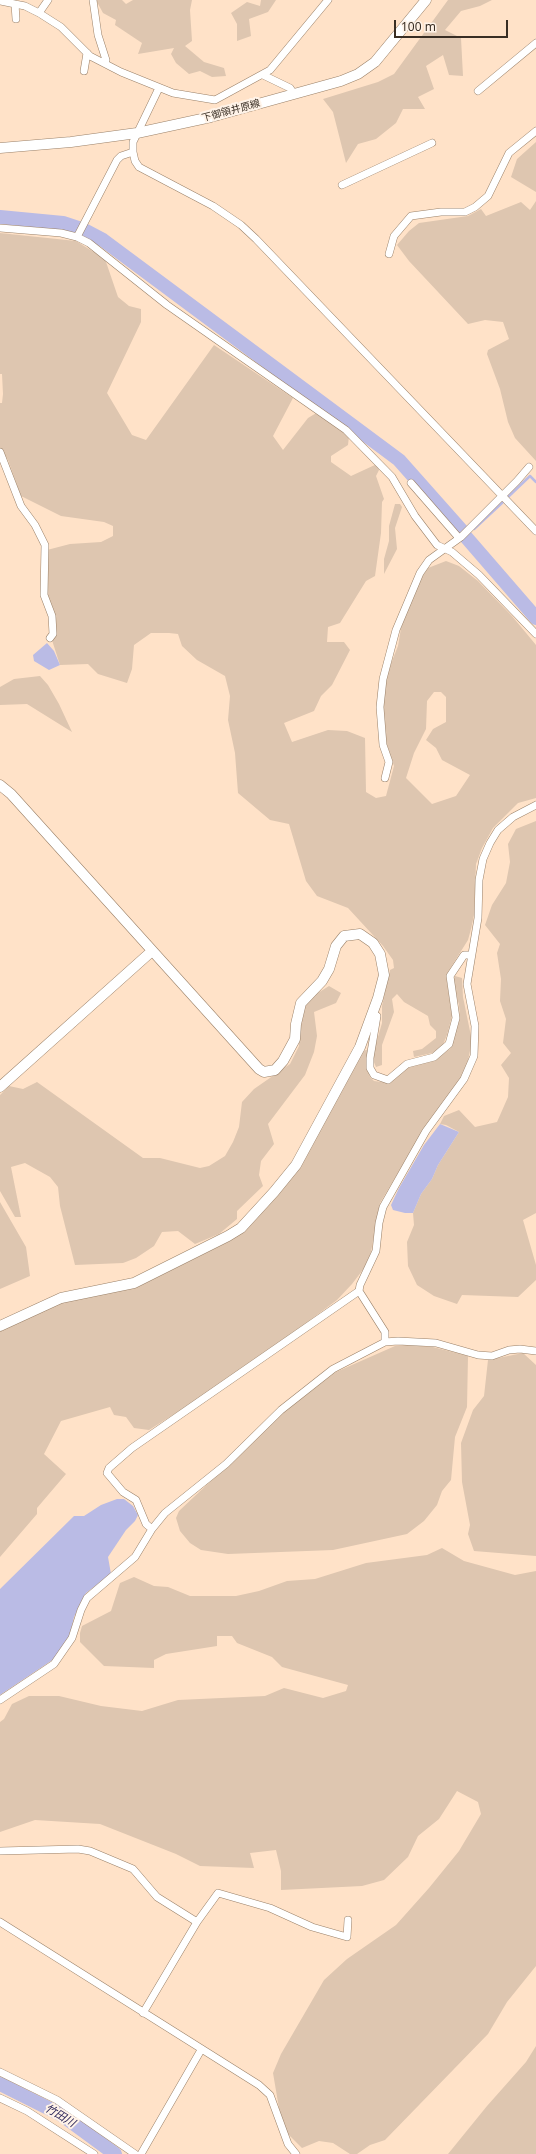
<!DOCTYPE html>
<html>
<head>
<meta charset="utf-8">
<style>
	body { margin:0 }
	#map { position:relative; width:536px; height:2154px; overflow:hidden; background:#ffe2c8; font-family:"Noto Sans",sans-serif }
	canvas { display:block }
	.scale { position:absolute; left:394px; top:20px; width:114px; height:18px; box-sizing:border-box; border:2px solid #392e24; border-top:0; padding-left:5px; font-size:12px; line-height:14px; white-space:nowrap; color:#392e24; -webkit-text-stroke:3px #fff3e8; paint-order:stroke }
</style>
</head>
<body>
<div id="map">
<canvas width="536" height="2154"></canvas>
<div class="scale">100 m</div>
</div>
<script>
const ctx = document.querySelector('canvas').getContext('2d');
ctx.lineJoin = 'round';
function fillPath(path, color) {
  ctx.fillStyle = color;
  ctx.fill(path, 'evenodd');
}
function poly(rows) {
  const path = new Path2D();
  for (const r of rows) {
    path.moveTo(r[0], r[1]);
    for (let i = 2; i < r.length; i += 2) path.lineTo(r[i], r[i + 1]);
  }
  return path;
}
function trace(path, color, width, dash) {
  ctx.strokeStyle = color;
  ctx.lineWidth = width;
  ctx.lineCap = dash ? 'butt' : 'round';
  ctx.setLineDash(dash || []);
  ctx.stroke(path);
}
function label(font, color, halo, rows, align = 'center') {
  ctx.font = font + ' "Noto Sans","Noto Sans JP",sans-serif';
  ctx.lineWidth = 4;
  ctx.setLineDash([]);
  ctx.textBaseline = 'middle';
  ctx.strokeStyle = halo;
  ctx.fillStyle = color;
  for (const [text, x, y, turn = 0] of rows) {
    ctx.save();
    ctx.translate(x, y);
    ctx.rotate((+turn || 0) * Math.PI / 180);
    ctx.textAlign = isNaN(turn) ? turn : align;
    if (halo) ctx.strokeText(text, 0, 0);
    ctx.fillText(text, 0, 0);
    ctx.restore();
  }
}
fillPath(poly([
	[96,0,122,0,126,4,133,0,192,0,190,10,192,41,185,46,204,62,224,68,226,76,212,77,200,71,189,74,176,63,171,54,174,48,138,54,142,43,115,25,116,20,103,13],
	[261,0,276,0,268,12,249,19,251,36,237,41,237,24,231,13,247,2,260,6],
	[448,0,492,0,480,6,461,11,445,30,461,38,463,76,449,75,443,55,426,66,434,89,418,97,425,109,403,109,396,123,376,139,358,144,346,163,333,112,323,99,378,82,394,74],
	[536,142,536,192,511,177,517,159],
	[536,201,536,461,515,438,508,422,500,389,487,354,488,350,509,339,503,322,485,320,468,324,409,261,397,245,409,231,419,223,468,216,481,209,486,216,521,202,530,210],
	[0,233,76,241,105,259,118,297,129,306,141,309,141,322,107,393,132,435,146,440,214,345,293,398,273,436,283,450,308,418,318,412,349,436,348,445,331,456,331,462,351,476,377,464,379,470,376,476,384,499,382,502,381,533,375,576,366,581,340,623,328,627,327,642,344,642,350,650,332,685,321,696,314,711,284,723,292,742,328,730,347,731,365,738,366,792,376,798,386,796,394,766,386,742,380,709,384,681,398,646,401,628,417,584,428,568,446,561,459,566,478,581,512,616,536,645,536,798,518,803,493,828,482,848,476,864,474,915,471,929,468,940,446,975,452,1016,447,1035,442,1047,432,1053,414,1057,413,1051,422,1049,436,1038,436,1031,430,1025,428,1016,404,1002,397,994,392,999,394,1012,382,1045,382,1065,376,1067,373,1060,375,1047,382,1023,382,1006,390,970,394,968,393,960,383,946,348,908,317,896,306,881,289,824,270,820,238,793,235,753,228,720,230,696,225,676,197,660,182,646,178,634,169,633,151,633,134,645,132,669,127,683,98,674,88,664,60,665,51,637,55,614,47,593,47,550,70,544,101,542,113,536,113,526,104,522,61,516,21,496,8,460,0,447,0,403,2,403,3,394,2,374,0,374],
	[434,692,441,692,446,697,446,722,433,729,426,740,436,748,442,760,470,775,456,796,432,804,406,778,414,753,426,729,427,701],
	[395,504,400,504,402,507,395,528,397,549,384,574,384,559,389,541,389,526],
	[40,676,48,685,59,704,72,732,27,704,0,705,0,687,14,679],
	[536,821,536,1213,523,1220,536,1265,536,1280,518,1297,462,1295,457,1304,434,1296,417,1285,408,1266,407,1242,414,1225,413,1213,421,1194,432,1179,438,1165,459,1132,446,1125,440,1124,444,1116,459,1110,475,1127,497,1122,508,1097,509,1078,501,1065,511,1053,503,1043,506,1019,500,1001,501,979,497,953,500,944,485,925,492,905,506,883,510,862,508,844,516,829],
	[455,976,462,978,463,997,472,1041,466,1070,458,1085,427,1124,380,1203,371,1252,365,1267,352,1284,337,1300,236,1375,149,1430,134,1428,126,1417,114,1415,110,1407,61,1421,44,1454,66,1474,37,1508,37,1514,0,1557,0,1329,61,1299,133,1285,229,1236,271,1200,361,1051,367,1050,368,1071,370,1077,374,1081,382,1082,390,1081,406,1067,435,1059,450,1049,460,1018,459,1005,453,982],
	[329,986,341,993,336,1003,314,1012,317,1036,314,1052,305,1075,268,1124,274,1144,261,1161,259,1175,263,1186,237,1211,237,1219,219,1234,195,1244,178,1231,162,1232,154,1246,136,1258,123,1263,75,1265,60,1206,58,1187,50,1177,25,1163,11,1167,21,1217,15,1217,0,1191,0,1095,9,1086,23,1089,37,1082,143,1158,160,1158,200,1168,209,1166,225,1156,233,1142,239,1127,242,1102,254,1089,290,1064,299,1046,298,1022,305,1001],
	[0,1202,26,1247,30,1276,0,1289],
	[407,1345,433,1347,468,1356,467,1407,455,1437,451,1480,442,1491,437,1505,424,1521,407,1534,333,1550,228,1554,201,1550,190,1543,180,1531,176,1518,179,1511,284,1412,336,1372,395,1346],
	[523,1353,536,1365,536,1556,474,1551,468,1534,470,1525,462,1482,461,1443,473,1410,484,1396,488,1360],
	[442,1548,464,1561,515,1575,536,1571,536,1966,507,2002,488,2034,385,2140,370,2145,357,2154,350,2154,333,2143,319,2141,302,2148,288,2134,281,2120,273,2073,281,2054,324,1980,347,1959,396,1925,429,1888,459,1851,481,1814,478,1802,457,1791,439,1819,418,1836,408,1857,384,1880,362,1886,281,1890,281,1871,276,1850,250,1853,254,1868,200,1866,176,1854,100,1824,35,1820,0,1832,0,1722,4,1719,12,1704,29,1696,59,1696,101,1706,142,1711,178,1700,265,1696,284,1688,323,1698,346,1691,348,1685,282,1667,272,1657,237,1643,232,1636,217,1636,217,1646,166,1654,154,1660,154,1668,104,1666,80,1642,80,1633,82,1626,111,1611,120,1583,134,1577,154,1586,168,1587,190,1596,236,1596,259,1591,287,1581,315,1579,366,1563,427,1555],
	[536,2046,536,2154,448,2154,487,2106,526,2062]
]), '#dec6b0');
fillPath(poly([
	[47,643,54,651,60,665,49,670,34,661,33,655],
	[440,1124,459,1132,438,1165,432,1179,421,1194,413,1213,405,1213,393,1210,391,1205,399,1188,424,1145],
	[117,1499,124,1499,133,1506,138,1515,135,1521,126,1530,108,1557,111,1574,86,1593,74,1617,70,1635,54,1659,0,1695,0,1589,74,1516,84,1516,101,1505]
]), '#babbe5');
trace(poly([
	[508,497,530,476,536,482],
	[474,529,503,502]
]), '#babbe5', 2.5);
trace(poly([
	[0,217,63,223,84,230,103,240,399,460,462,531],
	[466,537,536,618],
	[0,2084,62,2115,115,2154]
]), '#babbe5', 14);
const street = poly([
	[93,0,98,35,106,60,105,63],
	[0,1,25,6,39,13,61,27,90,56,121,72,173,93,215,100,270,70,328,0],
	[15,4,16,19],
	[39,13,48,0],
	[84,71,87,53],
	[263,75,290,88,294,94],
	[159,88,133,142,133,152,135,161,139,167,213,206,241,225,256,239,536,531],
	[478,91,536,43],
	[342,185,432,143],
	[0,228,61,233,77,237,89,243,167,305,346,430,392,477,415,516,437,545,452,552,479,575,536,634],
	[77,237,117,160,121,156,133,152],
	[389,254,394,236,411,216,441,212,465,212,475,207,488,196,509,153,536,131],
	[0,452,21,506,35,525,45,545,44,595,52,616,53,634,50,638],
	[411,483,459,538],
	[385,778,389,762,383,745,380,707,383,679,396,630,420,573,429,560,461,537,517,481,529,467],
	[372,1013,377,1016,370,1058,370,1068,374,1075,388,1080,407,1064,434,1057,449,1044,456,1018,450,976,464,955,471,955],
	[385,1342,385,1332,359,1291,360,1285,376,1251,379,1223,383,1207,426,1131,464,1079,474,1056,475,1026,467,984,478,918,479,880,483,859,490,843,498,830,513,817,536,805],
	[152,1529,146,1524,136,1500,123,1492,107,1473,109,1468,132,1448,359,1291],
	[0,1700,54,1664,72,1638,81,1610,87,1598,135,1557,152,1529,165,1513,226,1464,281,1410,333,1369,385,1342,398,1341,436,1343,478,1355,492,1356,509,1350,520,1349,536,1351],
	[0,1851,78,1849,90,1851,133,1869,157,1897,197,1922],
	[0,1922,259,2085,270,2095,288,2144,296,2154],
	[143,2013,197,1922,218,1893,270,1908,312,1927,347,1937,348,1920],
	[0,2072,57,2100,135,2154],
	[0,2098,27,2111,94,2154],
	[141,2154,201,2050]
]);
const secondary = poly([
	[0,148,71,142,137,133,211,117,341,81,358,74,375,62,426,0],
	[0,785,11,794,259,1069,264,1072,275,1070,283,1061,295,1039,296,1024,301,1003,322,981,329,969,336,946,344,936,360,934,373,943,380,954,384,975,378,998,360,1047,296,1165,274,1192,241,1228,228,1236,134,1283,61,1298,0,1326],
	[0,1087,152,951]
]);
trace(street, '#9a8068', 8);
trace(secondary, '#9a8068', 11);
trace(street, '#fff', 7);
trace(secondary, '#fff', 10);
label('10px', '#392e24', '#fff3e8', [
	["下御領井原線",231,111,-15]
]);
label('italic 11px', '#2a2458', '#fff3e8', [
	["竹田川",60,2116,31]
]);
</script>
</body>
</html>
